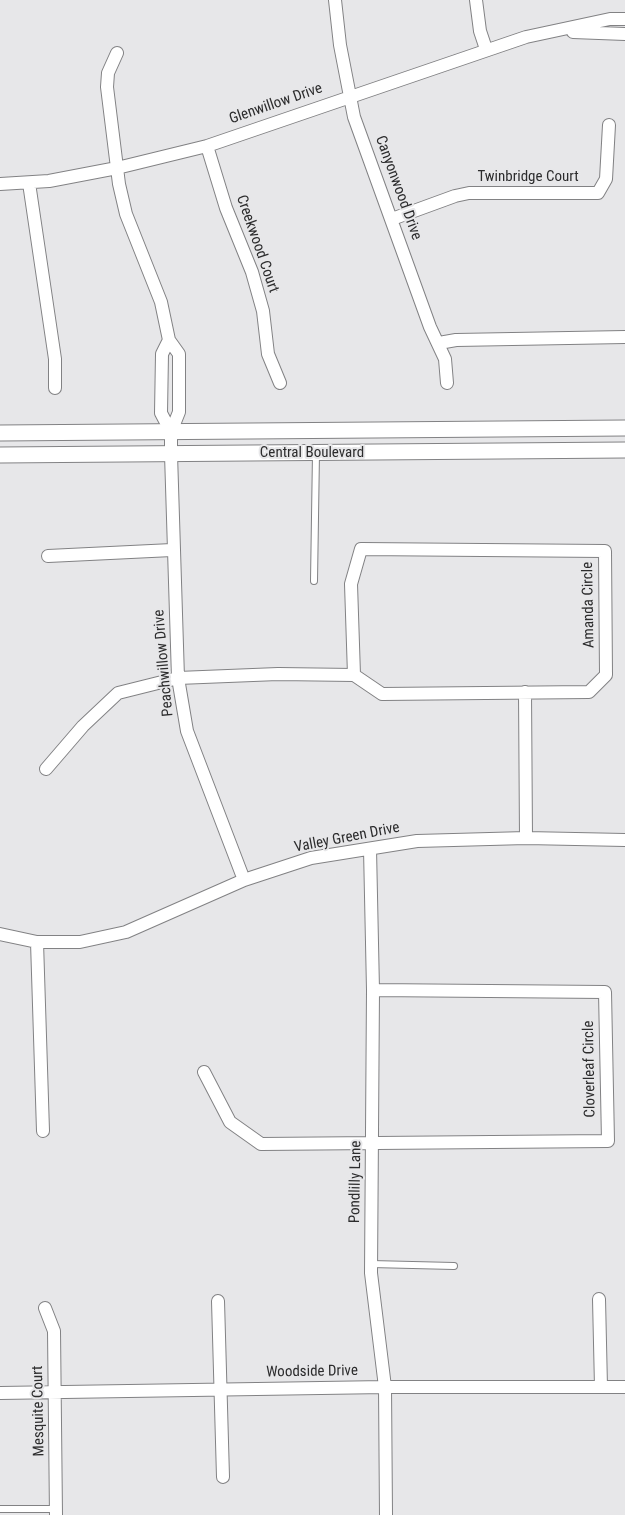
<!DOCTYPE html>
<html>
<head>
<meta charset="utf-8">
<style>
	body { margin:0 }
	canvas { display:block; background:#e7e7e9 }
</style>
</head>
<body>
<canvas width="625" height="1515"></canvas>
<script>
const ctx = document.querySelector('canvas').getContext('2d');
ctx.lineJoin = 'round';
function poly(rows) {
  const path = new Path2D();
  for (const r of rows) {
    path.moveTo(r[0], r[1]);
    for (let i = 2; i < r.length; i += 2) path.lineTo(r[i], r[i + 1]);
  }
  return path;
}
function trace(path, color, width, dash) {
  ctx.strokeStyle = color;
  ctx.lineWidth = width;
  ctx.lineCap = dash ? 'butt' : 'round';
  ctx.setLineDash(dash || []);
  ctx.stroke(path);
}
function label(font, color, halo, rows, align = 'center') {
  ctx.font = font + ' "Roboto Condensed",sans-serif';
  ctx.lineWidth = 4;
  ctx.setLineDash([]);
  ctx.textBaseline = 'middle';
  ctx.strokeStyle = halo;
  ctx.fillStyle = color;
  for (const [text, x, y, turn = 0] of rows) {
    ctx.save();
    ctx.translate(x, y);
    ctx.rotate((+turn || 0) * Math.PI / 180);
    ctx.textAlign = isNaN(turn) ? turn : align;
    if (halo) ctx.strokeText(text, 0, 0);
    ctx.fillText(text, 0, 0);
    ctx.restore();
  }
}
const service = poly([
	[314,581,316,453],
	[371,1264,454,1266],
	[0,1509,56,1509]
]);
const minor = poly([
	[335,0,340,45,354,117,430,327,445,359,447,383],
	[476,0,480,31,486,49],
	[573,32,625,34],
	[117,53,108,73,107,87,119,184,126,214,161,302,169,340,179,354,179,412,171,432,171,454,178,678,187,731,244,880],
	[207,146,226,208,252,272,263,311,268,354,280,383],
	[29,183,55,359,55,388],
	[0,184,49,181,117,168,207,146,526,37,610,19,625,19],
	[392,219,455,196,469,193,598,193,606,179,609,125],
	[169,340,162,354,161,413,171,432],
	[439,343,456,340,625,337],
	[48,556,172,550],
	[525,692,526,838],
	[46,769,83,726,118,693,178,678,278,674,354,675,382,694,589,692,606,675,605,551,361,549,351,584,354,675],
	[370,849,373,990,371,1273,385,1387,386,1515],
	[0,934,37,942,80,942,126,932,244,880,311,858,417,841,526,838,625,840],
	[37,942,43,1131],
	[204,1072,230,1122,261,1144,608,1141,605,992,373,990],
	[599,1299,601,1387],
	[218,1301,223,1477],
	[45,1308,54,1331,56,1515],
	[0,1393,385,1387,625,1387]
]);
const tertiary = poly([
	[0,433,625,428],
	[0,455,625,450]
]);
trace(service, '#828284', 8);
trace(minor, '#828284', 14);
trace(tertiary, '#828284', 17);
trace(service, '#fff', 6);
trace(minor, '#fff', 12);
trace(tertiary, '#fff', 15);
label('15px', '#2c2c2d', '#e7e7e9', [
	["Glenwillow Drive",276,104,-19],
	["Twinbridge Court",528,177],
	["Canyonwood Drive",398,188,70],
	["Creekwood Court",257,244,71],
	["Central Boulevard",312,453],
	["Amanda Circle",589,605,-91],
	["Peachwillow Drive",164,663,-95],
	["Valley Green Drive",347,838,-11],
	["Cloverleaf Circle",590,1069,-91],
	["Pondlilly Lane",356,1182,-89],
	["Woodside Drive",312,1372,-1],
	["Mesquite Court",39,1411,-91]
]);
</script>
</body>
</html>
